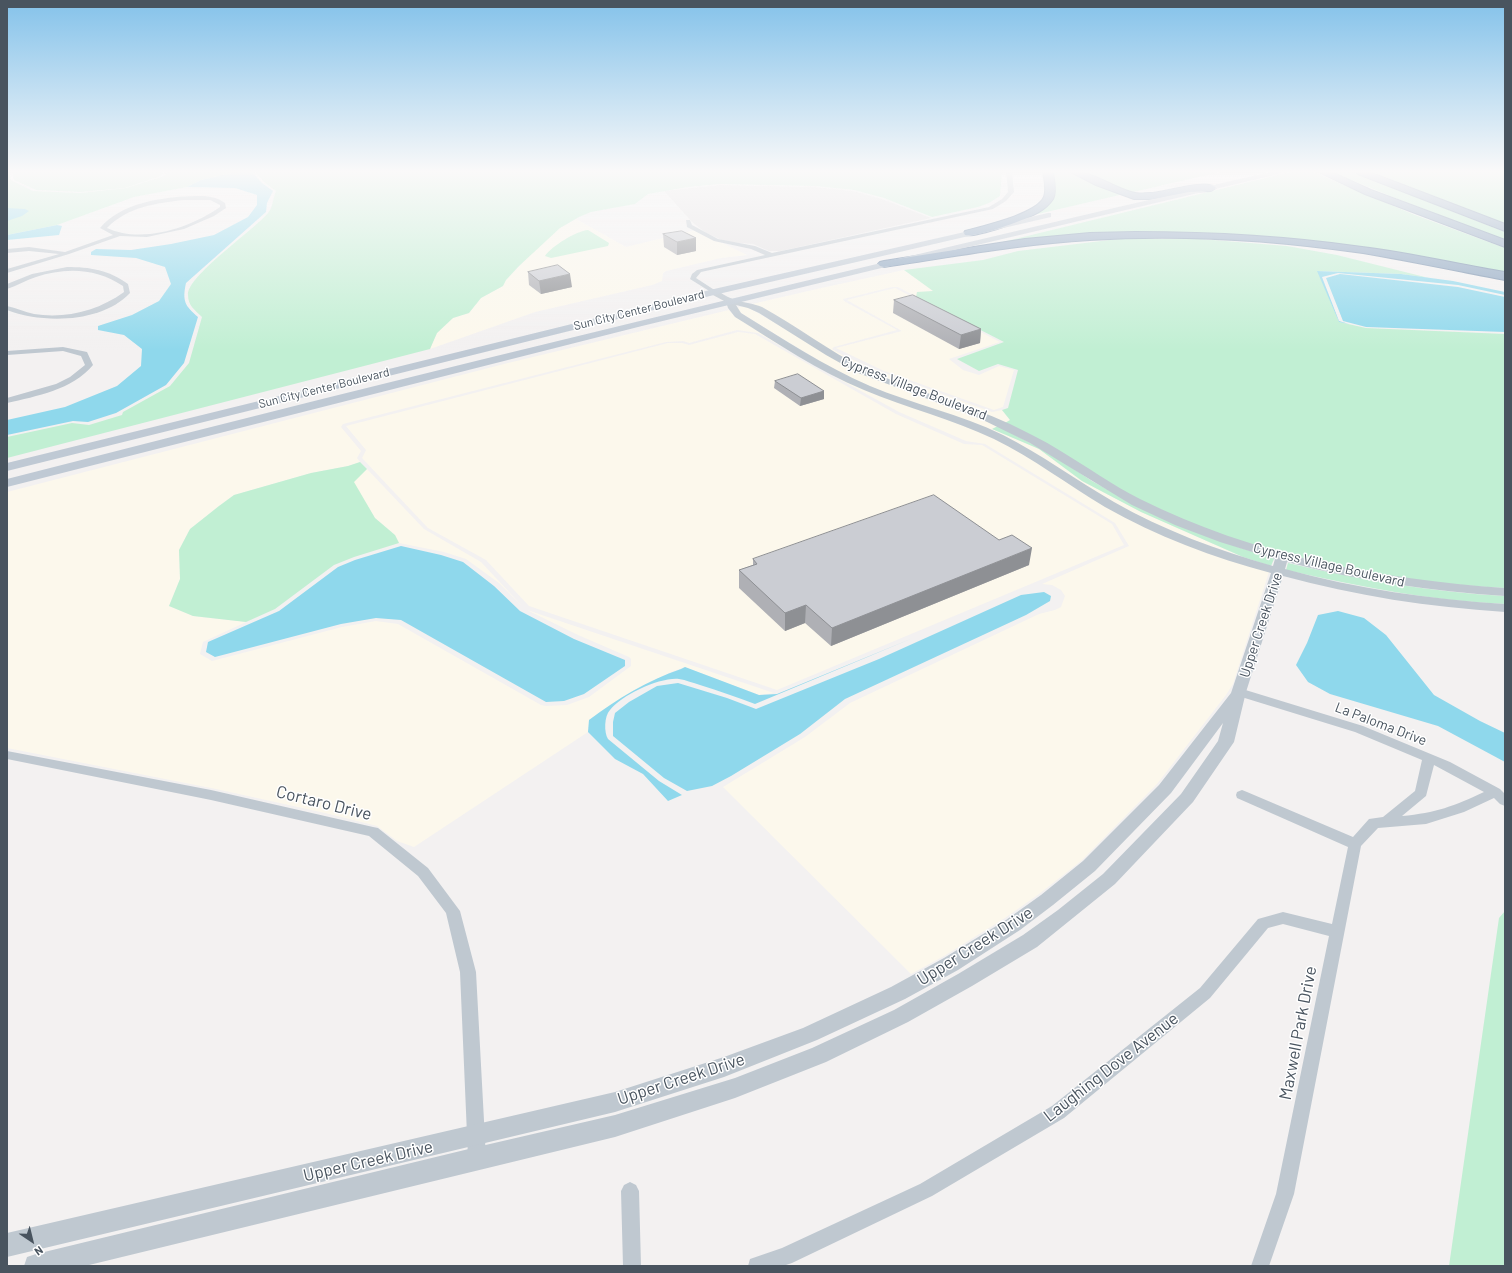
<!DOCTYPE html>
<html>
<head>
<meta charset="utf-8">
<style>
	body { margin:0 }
	#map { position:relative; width:1512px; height:1273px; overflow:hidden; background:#f3f1f1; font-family:Barlow,sans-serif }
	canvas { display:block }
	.frame { position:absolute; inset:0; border:8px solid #49545f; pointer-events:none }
	.north { position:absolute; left:12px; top:1221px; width:40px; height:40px; -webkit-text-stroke:3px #fff; paint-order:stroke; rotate:145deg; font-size:11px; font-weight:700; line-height:16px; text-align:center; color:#49545f }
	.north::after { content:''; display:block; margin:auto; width:14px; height:18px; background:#49545f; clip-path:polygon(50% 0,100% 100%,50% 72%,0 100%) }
</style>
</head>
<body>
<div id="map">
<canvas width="1512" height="1273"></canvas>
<div class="frame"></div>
<div class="north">N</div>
</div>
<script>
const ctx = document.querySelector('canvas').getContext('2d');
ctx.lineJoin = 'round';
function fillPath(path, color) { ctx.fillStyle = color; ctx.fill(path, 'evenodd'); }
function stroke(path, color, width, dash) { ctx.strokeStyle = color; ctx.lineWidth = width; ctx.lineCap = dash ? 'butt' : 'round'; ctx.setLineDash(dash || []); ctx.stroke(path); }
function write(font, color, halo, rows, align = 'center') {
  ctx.font = font + ' Barlow,sans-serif'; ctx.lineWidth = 3; ctx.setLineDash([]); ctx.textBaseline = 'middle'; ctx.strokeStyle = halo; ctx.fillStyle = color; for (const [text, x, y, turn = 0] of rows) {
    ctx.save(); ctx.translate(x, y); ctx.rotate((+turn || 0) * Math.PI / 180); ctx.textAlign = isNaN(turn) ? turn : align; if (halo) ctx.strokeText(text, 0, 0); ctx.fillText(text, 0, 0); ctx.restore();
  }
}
fillPath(new Path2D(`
	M576,219L626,247L696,230L747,255L721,258L666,271L663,273L662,281L652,285L535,312L430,349L437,333L453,318L469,313L481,298L503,286L506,280L545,240L560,228Z
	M904,270L934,291L917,293V297L898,287H892L843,299L844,301L897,330L834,347L832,349L844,356L882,372L992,412L1002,410L1010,420L1005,423L874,373L826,348L752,304L817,289Z
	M895,288L1000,342L949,359L963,370L979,375L999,366L1014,370L1003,407L994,410L884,371L836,348L902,331L847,300Z
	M744,306L749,308L867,376L998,426L992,429L1039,449L1082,481L1141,512L1243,557L1185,537L1149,521L1099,495L1048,461L853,379L828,366L742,314L737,308Z
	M729,310L734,316L808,361L758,333L737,330L689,343L683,341L666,342L343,424L341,427L361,451L357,458L360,462L348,466L311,473L234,495L219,506L190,529L179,550L180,579L169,606L193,616L246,622L203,642L200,654L212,661L342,627L376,621L398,624L541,705L546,706L567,705L589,697L631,666V659L629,657L578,635L527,610L774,693L759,695L685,667L671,672L640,687L606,708L589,720L588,732L414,847L397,841L377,826L325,813L216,789L7,748V492L508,363Z
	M738,332L755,334L896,414L964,444L982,445L1112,524L1124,545L777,690L529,606L486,560L428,528L362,458L366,450L346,426L668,343H682L689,345Z
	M832,375L992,437L1017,450L1091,498L1269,572L1233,684L1226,695L1157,784L1081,861L1039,894L1005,918L944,956L911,974L723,787L805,737L850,703L1039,614L1055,610L1061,607L1065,596L1061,590L1052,585L1042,584L1129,546L1115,523L985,444L966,441L899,412Z
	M367,469L424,529L481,562L523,607L499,583L466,559L444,552L399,543L395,535L375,518L353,482Z`), '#fcf8ec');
fillPath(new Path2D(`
	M720,185L815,187L853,191L882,199L931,218L781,251H769L753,244L726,242L706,233L692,222L664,191Z`), '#e4e2e3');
fillPath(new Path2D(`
	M7,172H9L11,180L33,191L80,193L126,188L164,176L167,172H236L201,180L187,187L134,197L57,225L7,235Z
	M12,172H164L161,176L125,188L81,192L36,190L14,180Z
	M255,172H1002L1000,196L989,203L978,207L932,217L884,198L854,190L815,186L719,184L688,187L648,194L635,204L591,212L579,217L560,228L519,266L506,280L503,286L481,298L469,313L453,318L437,333L430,349L7,458V437L72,423L89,425L122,415L123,412L170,386L189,363L202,317C195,310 188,306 188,295C186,277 255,229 268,213C273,207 273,197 276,191L265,183Z
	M1051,172H1072L1124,194L1038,214L1036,213L1047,207L1054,197Z
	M1078,172H1220L1129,193Z
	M1290,172H1313L1415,215L1505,248V275L1340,246L1155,234L982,247Z
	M1332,172H1352L1505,232V240L1395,198Z
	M1372,172H1503L1505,175V224Z
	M588,230L609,243L608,246L551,258L545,256C552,246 576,231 588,230Z
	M1118,239H1201L1287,246L1337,255L1429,278L1401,274L1318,271L1339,322L1366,328L1505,334V588C1392,582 1277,561 1172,515C1114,490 1060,454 1005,423L1010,420L1002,410L1008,408L1018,370L998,364L979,371L957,359L1004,342L916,297L917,292L933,291L904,270L983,260L1018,251Z
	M998,426L1051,454L1092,481L1130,502L1229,544L1274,559L1271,566L1243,557L1141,512L1082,481L1039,449L992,429Z
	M360,462L367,469L354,482L375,518L395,535L399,543L354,557L334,565L275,609L246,622L193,616L169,606L180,579L179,550L190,529L219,506L234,495L311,473L348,466Z
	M1288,563C1360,580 1432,592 1505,596V604C1431,601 1358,586 1286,570Z
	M1505,911V1266H1449L1499,918Z`), '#c1efd3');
fillPath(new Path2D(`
	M236,172H252L262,183L273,191L267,203L266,212L186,283C182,301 185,306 198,317L184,363L166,385L116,413L88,422L73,421L7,435V420L65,407L117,386L141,366L142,349L124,335L98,330V326L132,315L159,301L171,284L165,267L136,258L91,255V252L96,249L131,250L171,244L214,235L248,217L257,205V195L235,188L187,187L201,180Z
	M7,208L25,209L29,211L22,216L7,221Z
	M57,225L62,226L59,235L7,240V235Z
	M1317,271L1401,274L1453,281L1505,292V295L1458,285L1338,273L1322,277L1339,321L1349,324L1339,322Z
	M1340,274L1458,287L1505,297V332L1366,327L1343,321L1326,278Z
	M401,546L441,555L463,562L494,586L520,611L574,639L625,660V666L584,694L564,701L546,702L401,620L376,618L341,624L215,657L206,652L208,642L279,611L338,567L355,560Z
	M1044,592L1051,596L1050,601L1026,615L845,699L800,734L731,776L712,786L687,791L664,778L613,736V722L615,713L629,702L657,686L678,683L727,698L756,709L879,659L1021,595Z
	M1338,611L1364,618L1386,635L1434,695L1480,721L1505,733V762L1438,726L1330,694L1308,682L1296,665L1307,643L1318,615Z
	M913,638L755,704C737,697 719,691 700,685C693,683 686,680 679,679C660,677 622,695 610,710C604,716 604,733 608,739L659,781L682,795L668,801L643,774L615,759L588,732L589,720C617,699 648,680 681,669L685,667L759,695L777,694Z`), '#8fd8ec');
const motorway = new Path2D(`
	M1043,172H1053C1054,180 1057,192 1053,199C1049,205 1044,209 1039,212C1028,219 976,238 965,235L964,233L965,231C983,226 1037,214 1044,197C1047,189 1044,179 1043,172Z
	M1071,172C1094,171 1113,188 1135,193C1139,194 1145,193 1150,193C1163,193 1207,178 1216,188L1211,191L1189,192L1153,199H1134L1096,185Z
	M1319,172H1331L1371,190L1505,240V247L1365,194Z
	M1356,172H1369L1505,224V231L1358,174Z
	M1135,232C1211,232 1286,236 1362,247C1410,253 1457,264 1505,272V280C1458,271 1410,261 1363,253C1273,240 1181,234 1090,240C1020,244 952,257 884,267L880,266L878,264L880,262L884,261L1025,239L1090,233Z`);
stroke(motorway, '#758eab', 2);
fillPath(new Path2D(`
	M1006,172H1012L1014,192L1006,201L993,209L701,272L696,278L716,291V293L714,294L690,279L692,274L697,270L765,255L751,249L714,241L687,227L686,220H690L692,225L718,239L755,246L772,253L989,207L1002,199L1008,192Z
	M195,196C206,196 216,196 225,203L226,208L214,216L184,229L147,237L120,236L69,254L7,273V269L59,254L29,251L7,253V249L29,247L65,252L113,235L100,228C122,202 163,197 195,196ZM184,200H210L220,205V207C190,228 142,244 107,228C127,207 157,203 184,200Z
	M67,267C90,267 109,270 128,284L130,293C102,323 43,324 7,310V306C16,308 25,312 34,314C65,319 98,311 124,292L123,286C97,268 65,267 36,277C26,280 17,286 7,289V284L32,274Z
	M63,347L87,352L93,365C72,390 37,396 7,403V398L56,384L70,377L85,365L81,356L63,351L7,355V351Z
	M1239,688L1363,726L1450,762L1500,789L1505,794V806L1500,804L1494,798L1464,812L1426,824L1378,828L1361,846L1294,1194L1269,1266H1251L1276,1194L1329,936L1283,924L1268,928L1210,998L1064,1118L932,1196L792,1263L783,1266H748L750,1259L782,1248L920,1184L1052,1106L1200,988L1258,919L1283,912L1332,924L1348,847L1237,798L1236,795L1237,792L1242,790L1247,792L1353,837L1369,819L1383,817L1415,791L1422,760L1355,732L1235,695L1233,692L1235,689ZM1434,765L1484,792C1454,806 1436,813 1402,816L1426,796Z
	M7,751L211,790L373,827L378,828L428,868L460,911L476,972L486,1158L483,1164L477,1167L471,1164L468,1158L460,972L446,913L418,876L369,836L211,800L7,759Z
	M630,1182L636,1185L639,1191L641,1266H623L621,1191L624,1185Z`), '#bfc8d0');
fillPath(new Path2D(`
	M714,289C721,292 726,297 733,299C743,303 753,303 762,307C797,326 829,351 865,369C912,391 963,402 1010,424C1026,432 1043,440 1059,450C1086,466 1112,485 1140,499C1254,556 1379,579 1505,588V596C1431,591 1359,581 1287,562L1285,569C1357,589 1430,599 1505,604V612C1429,607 1356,596 1283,576L1246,692L1234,742L1193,802L1115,884L1037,947L972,986L908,1022L826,1062L735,1098L615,1137L85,1266H24L27,1257L36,1254L477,1147L615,1115L735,1078L812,1048L894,1010L958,974L1023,935L1058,910L1103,874L1181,794L1218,741L1223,723L1171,793L1095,871L1053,905L1020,930L958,970L905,999L817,1040L724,1077L615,1112L7,1257V1233L615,1092L724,1057L803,1028L891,987L944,958L1006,920L1041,895L1083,861L1159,785L1231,693L1271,573C1214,558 1156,536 1105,507C1068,485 1033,458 994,439C952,419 907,408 864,390C818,371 777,343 735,317L728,308L726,302L711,294L710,292L711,290ZM736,305L748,308L759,313L826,355L858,373L979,418L1030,443L1132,505L1175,525L1220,542L1275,559L1273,566C1219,551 1163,530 1114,502C1076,480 1041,454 1003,435C960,414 913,404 870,386C824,366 783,339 741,313Z`), '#bfc8d0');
fillPath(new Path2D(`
	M1270,172H1283L1279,174L960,249L642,326L7,487V479C427,371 848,269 1270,172Z
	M1048,213H1051V217L714,295L7,471V463L714,289Z`), '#bfc9d4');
fillPath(motorway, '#8aa3bf');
fillPath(new Path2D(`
	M663,234L696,251L677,255L664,247Z
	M528,272L572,287L541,294L529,285Z
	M894,300L981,329L980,343L959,349L893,313Z
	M775,381L824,391V399L800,406L774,388Z
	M753,559L1029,565L831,646L805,623L785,631L739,588V570L753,565Z`), '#afb0b5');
fillPath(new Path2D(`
	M696,238V251L677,255V242Z
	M570,274L572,287L541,294L539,281Z
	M981,329L980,343L959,349L961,335Z
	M824,391V399L800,406L801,398Z
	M1032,548L1029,565L831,646L832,628Z
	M806,605L805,623L785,631V613Z`), '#8e9094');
const building = new Path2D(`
	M682,231L696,238L677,242L663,234Z
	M558,265L570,274L539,281L528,272Z
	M913,295L981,329L961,335L894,300Z
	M798,374L824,391L801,398L775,381Z
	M934,495L999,540L1012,535L1032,548L832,628L806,605L785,613L739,570L757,564L753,559Z`);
fillPath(building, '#cbcdd3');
stroke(building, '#8e9094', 1);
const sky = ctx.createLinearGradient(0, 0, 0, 350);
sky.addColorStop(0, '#84c2ea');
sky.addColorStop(0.49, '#faf9f9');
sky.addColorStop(1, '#faf9f900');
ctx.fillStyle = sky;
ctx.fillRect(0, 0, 1512, 350);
write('12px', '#49545f', '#fff', [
	["Sun City Center Boulevard",639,310,-14],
	["Sun City Center Boulevard",324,388,-14]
]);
write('14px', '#49545f', '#fff', [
	["Cypress Village Boulevard",914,388,21],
	["Cypress Village Boulevard",1329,565,13],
	["Upper Creek Drive",1261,625,-72],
	["La Paloma Drive",1381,724,21]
]);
write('17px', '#49545f', '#fff', [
	["Cortaro Drive",324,803,14],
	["Upper Creek Drive",975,946,-32],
	["Maxwell Park Drive",1298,1033,-79],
	["Laughing Dove Avenue",1111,1067,-38],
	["Upper Creek Drive",681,1079,-18],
	["Upper Creek Drive",368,1161,-13]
]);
</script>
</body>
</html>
